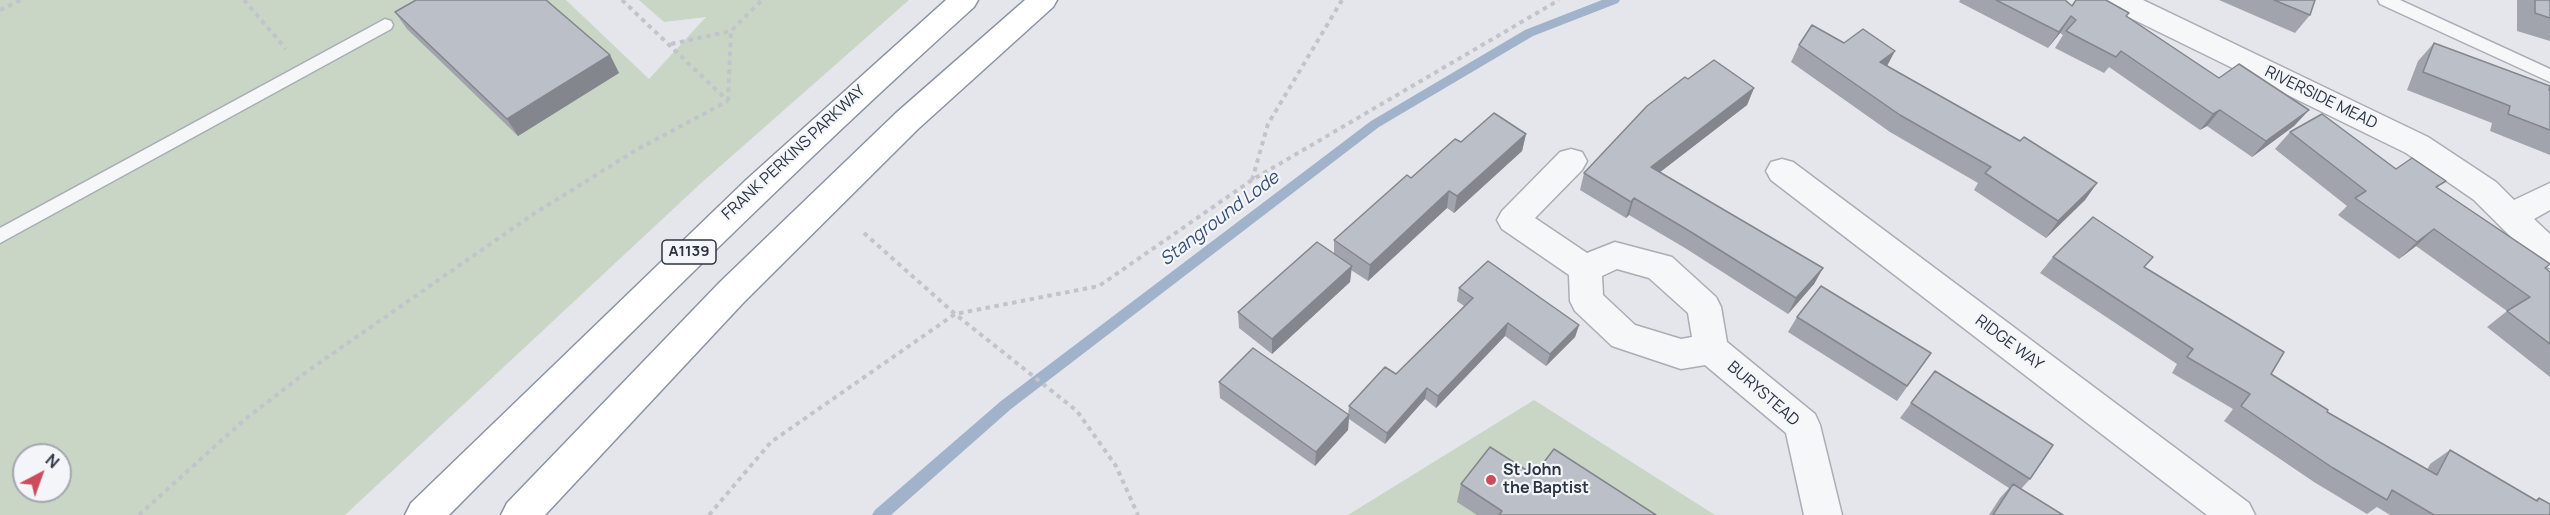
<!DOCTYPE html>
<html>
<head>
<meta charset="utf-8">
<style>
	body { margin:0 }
	#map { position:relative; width:2550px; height:515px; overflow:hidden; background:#e4e6eb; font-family:Manrope,sans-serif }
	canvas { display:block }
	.north { position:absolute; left:12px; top:443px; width:60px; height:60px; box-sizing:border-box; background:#f3f5f8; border:2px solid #a3a8b0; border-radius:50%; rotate:41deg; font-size:16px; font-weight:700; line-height:24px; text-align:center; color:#2b3443 }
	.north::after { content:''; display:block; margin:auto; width:21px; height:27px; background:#cc4c5d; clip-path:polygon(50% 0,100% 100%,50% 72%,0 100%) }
</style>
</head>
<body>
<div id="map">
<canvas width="2550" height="515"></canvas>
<div class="north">N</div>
</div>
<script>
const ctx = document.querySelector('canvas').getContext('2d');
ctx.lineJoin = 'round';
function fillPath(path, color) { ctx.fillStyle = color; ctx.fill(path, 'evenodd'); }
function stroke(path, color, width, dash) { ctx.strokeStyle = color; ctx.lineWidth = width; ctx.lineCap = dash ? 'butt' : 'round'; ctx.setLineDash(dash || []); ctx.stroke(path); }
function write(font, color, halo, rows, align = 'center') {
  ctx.font = font + ' Manrope,sans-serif'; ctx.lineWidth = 4.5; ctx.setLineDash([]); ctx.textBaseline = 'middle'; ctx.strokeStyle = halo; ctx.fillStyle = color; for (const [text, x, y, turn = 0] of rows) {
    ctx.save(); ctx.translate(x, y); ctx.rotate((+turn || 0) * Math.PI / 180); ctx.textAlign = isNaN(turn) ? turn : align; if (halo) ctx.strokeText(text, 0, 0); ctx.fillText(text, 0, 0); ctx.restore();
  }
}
fillPath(new Path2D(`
	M0,0H566L649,79L706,17L664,22L639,0H909L700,184L345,515H0ZM24,455H60V491H24Z
	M1534,400L1715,515H1348Z`), '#c9d5c5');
fillPath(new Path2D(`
	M1602,0H1620L1618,3L1533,36L1379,127L1011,409L891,515H872L875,510L1001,401L1371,121L1525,30Z`), '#a0b3ca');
const lane = new Path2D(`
	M2378,0H2400L2550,69V82L2380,4Z
	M385,19L391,21L393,25L391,29L0,243V228Z`);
const street = new Path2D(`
	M2104,0H2143L2428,137L2496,182L2514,200L2550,183V210L2534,219L2550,234V268L2538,264L2474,200L2406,153L2108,7Z
	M1571,149L1582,152L1587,161L1582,170L1535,218L1587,253L1615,242L1672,257L1716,297L1721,307L1727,342L1815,414L1820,425L1842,515H1804L1786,433L1705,365L1681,369L1612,346L1575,311L1570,301L1569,275L1502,229L1497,220L1502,211L1560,152ZM1617,269L1649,278L1688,313L1692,337L1681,339L1635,325L1603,295L1602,276Z
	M1782,159L1793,162L2249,503L2255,515H2207L1771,180L1766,171L1771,162Z`);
const highway = new Path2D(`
	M946,0H978L974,7C793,170 621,342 449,515H405L411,503L746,180Z
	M1025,0H1057L1053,7L918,129L744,302L545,515H501L507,503L720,282L896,113Z`);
stroke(lane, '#a9adb5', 3);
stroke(street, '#a9adb5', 3);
stroke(highway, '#8b93a2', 3);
stroke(new Path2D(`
	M244,0L286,49
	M622,0L728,101
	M0,10L21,0
	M671,44L731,31L762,0
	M728,101L731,31
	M1252,180L1268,124L1342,0
	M864,233L955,314L1077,411L1116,466L1138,515
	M139,515L243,421L309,370L532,215L636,150L728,101
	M709,515L771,442L955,314L1099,286L1252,180L1559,0`), '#c1c4ca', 4, [4.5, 4.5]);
fillPath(lane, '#f6f7f9');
fillPath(street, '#f6f7f9');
fillPath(highway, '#fff');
fillPath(new Path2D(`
	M1960,0H2065L2072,6L2127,16L2219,78L2309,110L2294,126L2252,157L2207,126L2200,130L2109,67L2104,73L2055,48L2063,35L2060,33L2048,48L1959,2Z
	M2219,0H2315L2310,15L2295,33Z
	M2517,0H2550V41L2517,31Z
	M395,12L610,55L619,73L518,136L407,29Z
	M2434,43L2550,91V155L2490,131L2492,123L2407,90L2418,61Z
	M1799,45L1887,66L2097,183L2085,200L2046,238L1974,190L1978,183L1890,132L1791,62Z
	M1754,88L1747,105L1660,172L1823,268L1814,284L1788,314L1685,248L1629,215L1626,218L1580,190L1584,173Z
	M2290,132L2396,169L2438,188L2550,272V377L2487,327L2507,311L2416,246L2399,259L2338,215L2347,206L2275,149Z
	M1526,134L1522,151L1454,213L1447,208L1368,281L1351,270L1350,282L1272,354L1239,328L1238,312L1334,253V240L1411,178L1461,142Z
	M2053,257H2153L2144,268L2271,374L2327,412L2427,470L2430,464L2450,450L2535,500L2539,498L2550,515H2390L2377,507L2367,514L2314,482L2224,421L2233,409L2172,373L2177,364L2040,273Z
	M1459,288L1579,325L1575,337L1546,366L1505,336L1436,408L1425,399L1385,444L1349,419L1348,430L1315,466L1220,398L1219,382L1348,415L1349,406L1396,374L1464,306L1457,301Z
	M1797,317L1931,353L1897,401L1788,332Z
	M1935,371L2030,479L2021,489L2063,515H1989L2000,498L2009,488L1900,418Z
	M1534,475L1656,515H1477L1457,502L1461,484Z`), '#a1a4ac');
fillPath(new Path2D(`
	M2071,16L2060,33L2048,48L2059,32Z
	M1895,51L1886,68L1880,62Z
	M610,55L619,73L518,136L507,119Z
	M1754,88L1747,105L1646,183L1651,167Z
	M2220,110L2207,126L2200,130L2213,114Z
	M2309,110L2294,126L2252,157L2266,141Z
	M1526,134L1522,151L1454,213L1457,196Z
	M2097,183L2085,200L2046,238L2058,221Z
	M1449,191L1447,208L1368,281L1370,265Z
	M1634,198L1629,215L1626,218L1631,202Z
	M2434,229L2416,246L2399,259L2417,242Z
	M1352,266L1350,282L1272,354V339Z
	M1823,268L1814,284L1788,314L1796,298Z
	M1508,323L1505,336L1436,408L1438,396Z
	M1579,325L1575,337L1546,366L1550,354Z
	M1427,388L1425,399L1385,444L1387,433Z
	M1349,415L1348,430L1315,466L1316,452Z`), '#83868c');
const building = new Path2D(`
	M416,0H546L610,55L507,119L395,12Z
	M1996,0H2065L2072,6L2076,0H2106L2129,13L2126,16L2219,78L2239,64L2309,110L2266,141L2220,110L2213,114L2121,51L2116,57L2066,31L2076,20L2071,16L2059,32Z
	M2274,0H2315L2310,15Z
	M2535,0H2550V18L2535,13Z
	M1812,25L1844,43L1863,29L1895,51L1880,62L2020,141L2024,137L2097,183L2058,221L1985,173L1991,167L1900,115L1799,45Z
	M2434,43L2550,86L2549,90L2550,91V130L2508,114L2510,106L2423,72Z
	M1714,60L1754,88L1651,167L1823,268L1796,298L1691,232L1634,198L1631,202L1584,173L1647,106L1685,77L1688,79Z
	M1494,113L1526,134L1457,196L1449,191L1370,265L1334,240L1407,175L1411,178L1455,139L1461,142Z
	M2322,114L2396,169L2412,158L2446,181L2436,187L2550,264L2545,268L2550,272V344L2507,311L2530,297L2434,229L2417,242L2355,198L2366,191L2290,132Z
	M2093,217L2153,257L2144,267L2284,352L2271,374L2328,410L2327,412L2437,475L2450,450L2537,501L2539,498L2550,504V515H2434L2392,490L2387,500L2333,468L2241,406L2250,394L2187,357L2193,349L2053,257Z
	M1317,242L1352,266L1272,339L1238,312Z
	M1488,261L1579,325L1550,354L1508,323L1438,396L1427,388L1387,433L1349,406L1385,367L1396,374L1473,298L1459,288Z
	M1821,286L1931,353L1907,386L1797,317Z
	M1253,348L1349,415L1316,452L1219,382Z
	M1935,371L2053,445L2030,479L1911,403Z
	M1490,447L1534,475L1554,449L1656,515H1499L1502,511L1461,484Z
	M2013,484L2063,515H1993Z`);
fillPath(building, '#bbbfc8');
stroke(building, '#83868c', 1.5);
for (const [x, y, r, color] of [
	[1491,480,6,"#cc4c5d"]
]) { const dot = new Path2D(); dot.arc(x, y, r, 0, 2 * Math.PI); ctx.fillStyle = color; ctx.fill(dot); stroke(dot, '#f3f5f8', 2); }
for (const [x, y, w] of [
	[689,252,54]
]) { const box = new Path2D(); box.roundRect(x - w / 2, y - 12, w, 24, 4.5); ctx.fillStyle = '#f3f5f8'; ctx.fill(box); stroke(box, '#2b3443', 1.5); }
write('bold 15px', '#2b3443', null, [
	["A1139",689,252]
]);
write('16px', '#2b3443', '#f3f5f8', [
	["RIVERSIDE MEAD",2321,98,26],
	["FRANK PERKINS PARKWAY",794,153,-43],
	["RIDGE WAY",2009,343,37],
	["BURYSTEAD",1763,394,41]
]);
write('bold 16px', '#2b3443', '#f3f5f8', [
	["St John",1503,471],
	["the Baptist",1503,489]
], 'left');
write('italic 18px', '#365177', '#f3f5f8', [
	["Stanground Lode",1220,219,-37]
]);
</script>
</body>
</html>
